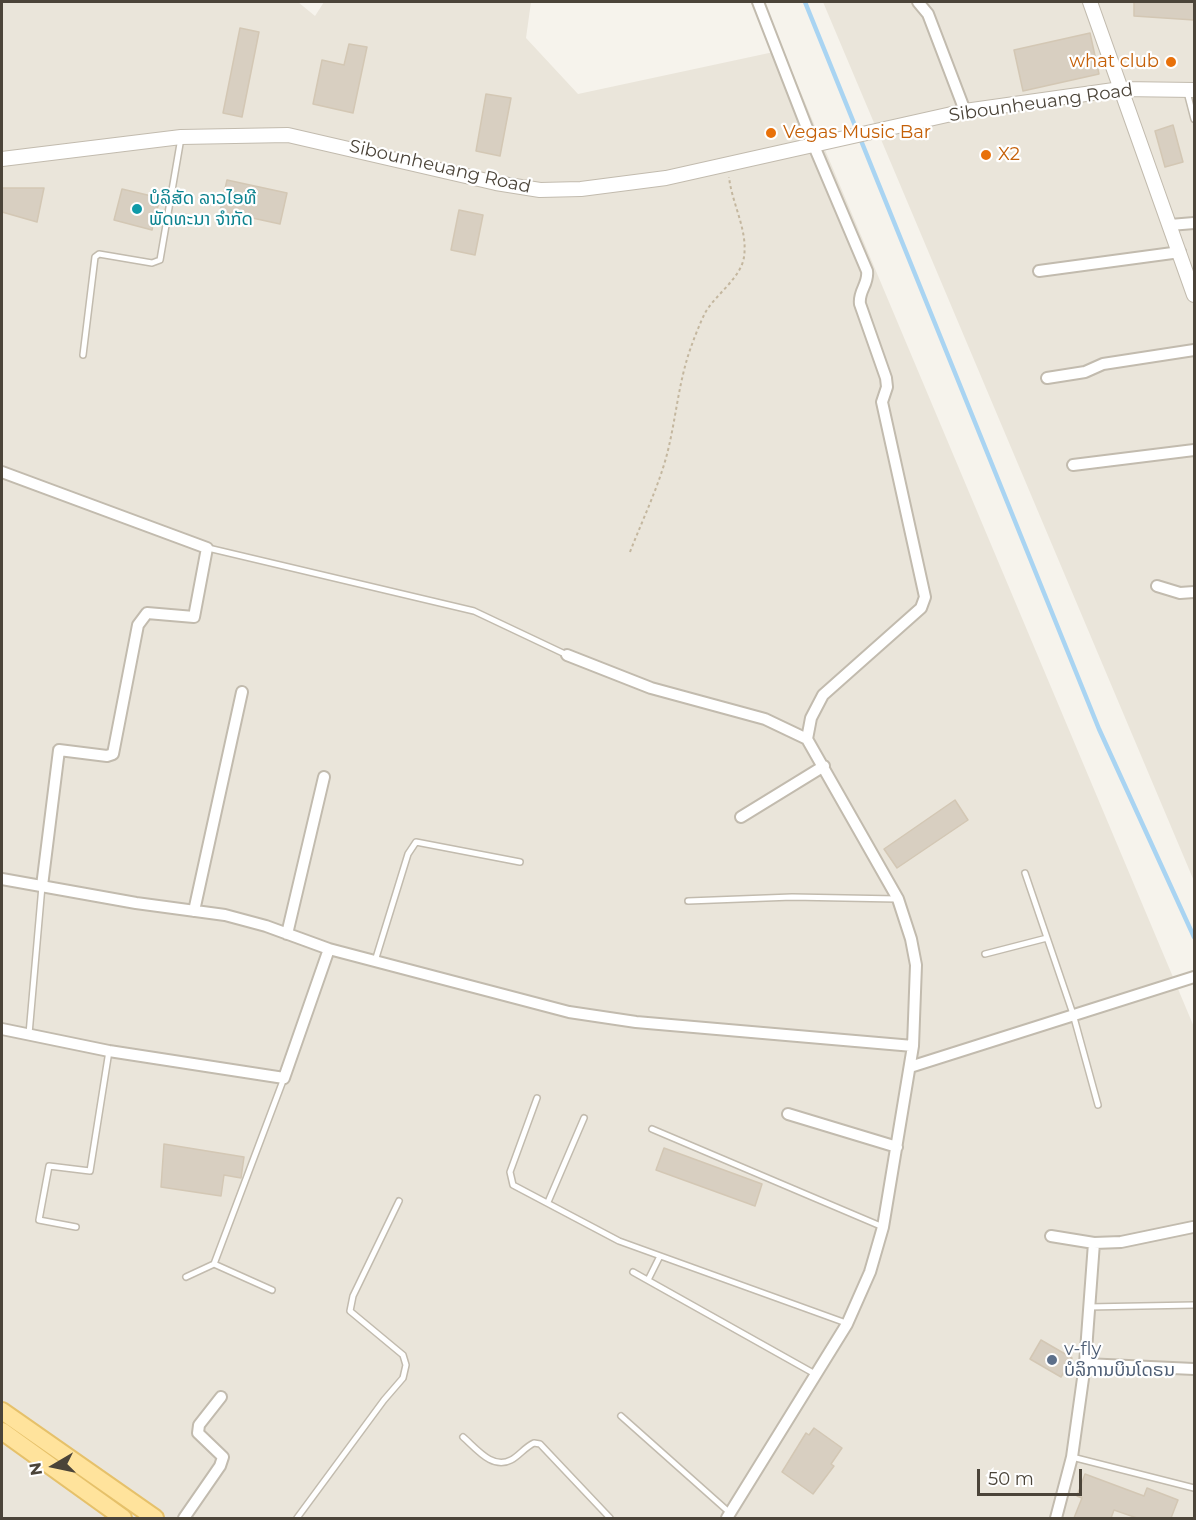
<!DOCTYPE html>
<html>
<head>
<meta charset="utf-8">
<style>
	body { margin:0 }
	#map { position:relative; width:1196px; height:1520px; overflow:hidden; background:#f6f3ec; font-family:Montserrat,sans-serif }
	canvas { display:block }
	.frame { position:absolute; inset:0; border:3px solid #4b4439; pointer-events:none }
	.north { position:absolute; left:24px; top:1436px; width:60px; height:60px; -webkit-text-stroke:4px #fff; paint-order:stroke; rotate:261deg; font-size:16px; font-weight:700; line-height:24px; text-align:center; color:#4b4439 }
	.north::after { content:''; display:block; margin:auto; width:21px; height:27px; background:#4b4439; clip-path:polygon(50% 0,100% 100%,50% 72%,0 100%) }
	.scale { position:absolute; left:977px; top:1469px; width:105px; height:27px; box-sizing:border-box; border:3px solid #4b4439; border-top:0; padding-left:8px; font-size:18px; line-height:21px; white-space:nowrap; color:#4b4439; -webkit-text-stroke:4px #fff; paint-order:stroke }
</style>
</head>
<body>
<div id="map">
<canvas width="1196" height="1520"></canvas>
<div class="frame"></div>
<div class="north">N</div>
<div class="scale">50 m</div>
</div>
<script>
const ctx = document.querySelector('canvas').getContext('2d');
ctx.lineJoin = 'round';
function fillPath(path, color) { ctx.fillStyle = color; ctx.fill(path, 'evenodd'); }
function stroke(path, color, width, dash) { ctx.strokeStyle = color; ctx.lineWidth = width; ctx.lineCap = dash ? 'butt' : 'round'; ctx.setLineDash(dash || []); ctx.stroke(path); }
function write(font, color, halo, rows, align = 'center') {
  ctx.font = font + ' Montserrat,"Noto Sans Lao",sans-serif'; ctx.lineWidth = 4.5; ctx.setLineDash([]); ctx.textBaseline = 'middle'; ctx.strokeStyle = halo; ctx.fillStyle = color; for (const [text, x, y, turn = 0] of rows) {
    ctx.save(); ctx.translate(x, y); ctx.rotate((+turn || 0) * Math.PI / 180); ctx.textAlign = isNaN(turn) ? turn : align; if (halo) ctx.strokeText(text, 0, 0); ctx.fillText(text, 0, 0); ctx.restore();
  }
}
fillPath(new Path2D(`
	M2,2H298L315,16L324,2H531L526,38L578,94L783,50L1194,1027V1518H2Z
	M823,2H1194V881Z`), '#eae5da');
stroke(new Path2D(`
	M805,2L1099,729L1194,937`), '#a9d4f2', 4.5);
const building = new Path2D(`
	M1134,2H1194V20L1134,16Z
	M240,28L259,32L242,117L223,113Z
	M1090,33L1099,74L1023,91L1014,50Z
	M349,44L367,47L353,113L313,104L322,60L344,65Z
	M486,94L511,98L500,156L476,151Z
	M1173,125L1183,162L1165,167L1155,131Z
	M227,180L287,193L280,224L220,211Z
	M2,188H44L37,222L2,212Z
	M122,189L160,198L152,230L114,220Z
	M459,210L483,215L475,255L451,250Z
	M955,800L968,820L897,868L884,849Z
	M164,1144L244,1157L241,1178L224,1175L221,1196L161,1187Z
	M664,1148L762,1184L755,1206L656,1170Z
	M1041,1340L1072,1358L1061,1377L1030,1359Z
	M814,1428L842,1448L831,1464L834,1466L813,1494L782,1472L806,1433L809,1435Z
	M1085,1474L1144,1496L1147,1488L1178,1500L1171,1518H1137L1114,1510L1111,1518H1074L1082,1498L1077,1496Z`);
fillPath(building, '#d8cfc1');
stroke(building, '#d3c7b4', 1.5);
const service = new Path2D(`
	M1187,92L1194,119
	M83,355L95,257L99,254L152,263L160,260L181,138
	M208,548L474,611L567,655
	M1025,873L1073,1014L1098,1105
	M688,901L792,897L897,899
	M985,954L1047,938
	M375,961L408,854L416,842L520,862
	M29,1034L42,886
	M537,1098L510,1172L513,1185L619,1241L846,1323
	M652,1129L883,1227
	M548,1202L584,1118
	M76,1227L39,1220L49,1166L90,1171L109,1051
	M214,1264L272,1290
	M633,1272L815,1374
	M186,1277L214,1264L284,1078
	M648,1280L660,1256
	M1088,1307L1194,1305
	M621,1416L730,1513
	M463,1437C476,1448 492,1470 511,1460C519,1456 525,1447 534,1443L540,1444L610,1518
	M1072,1457L1194,1488
	M297,1518L384,1400L403,1378L406,1365L403,1355L350,1311L353,1296L399,1201`);
const minor = new Path2D(`
	M918,2L928,14L965,111
	M1170,225L1194,223
	M1039,271L1180,252
	M1047,378L1085,372L1103,364L1194,350
	M1073,465L1194,450
	M2,472L207,548L194,617L147,613L138,625L113,754L107,756L59,750L42,886
	M1157,586L1180,593L1194,592
	M567,655L651,688L765,719L807,739
	M741,817L824,766
	M2,879L136,903L225,915L266,926L329,949L569,1012L636,1022L913,1046
	M194,911L242,692
	M287,934L324,777
	M2,1029L109,1051L284,1078L329,949
	M910,1067L1194,977
	M788,1114L897,1147
	M1051,1236L1094,1243L1121,1242L1193,1227
	M1085,1364L1194,1369
	M184,1518L220,1466L223,1457L198,1433L199,1425L221,1397
	M727,1518L847,1324L870,1272L883,1227L913,1046L916,965L911,939L898,899L807,739L811,718L823,695L921,608L925,597L882,402L887,387L886,378L860,304C858,291 869,284 867,271L814,146L758,2
	M1056,1518L1072,1457L1085,1364L1094,1243`);
const tertiary = new Path2D(`
	M1090,2L1194,295
	M2,159L181,137L288,135L496,183L540,190L581,189L666,178L965,111L1121,89L1194,90`);
const primary = new Path2D(`
	M2,1411L155,1518
	M2,1431L123,1518`);
stroke(service, '#c2bbae', 8);
stroke(minor, '#c2bbae', 14);
stroke(tertiary, '#c2bbae', 16);
stroke(primary, '#e6c16a', 20);
stroke(new Path2D(`
	M630,552C642,521 657,490 666,458C676,421 678,383 691,347C695,336 700,323 705,313C715,295 741,278 744,257C748,230 732,204 729,177`), '#c4b79f', 2, [3, 3]);
stroke(service, '#fff', 5);
stroke(minor, '#fff', 10);
stroke(tertiary, '#fff', 14);
stroke(primary, '#ffe39c', 16);
for (const [x, y, r, color] of [
	[1171,62,6,"#e8710a"],
	[771,133,6,"#e8710a"],
	[986,155,6,"#e8710a"],
	[137,209,6,"#0f9aa8"],
	[1052,1360,6,"#5c6f8a"]
]) { const dot = new Path2D(); dot.arc(x, y, r, 0, 2 * Math.PI); ctx.fillStyle = color; ctx.fill(dot); stroke(dot, '#fff', 2); }
write('18px', '#c56008', '#fff', [
	["what club",1159,62,"right"],
	["Vegas Music Bar",783,133],
	["X2",998,155]
], 'left');
write('18px', '#4b4439', '#fff', [
	["Sibounheuang Road",1041,103,-8],
	["Sibounheuang Road",440,167,13]
]);
write('18px', '#0d838f', '#fff', [
	["ບໍລິສັດ ລາວໄອທີ",149,199],
	["ພັດທະນາ ຈຳກັດ",149,220]
], 'left');
write('18px', '#4e5e75', '#fff', [
	["v-fly",1064,1350],
	["ບໍລິການບິນໂດຣນ",1064,1371]
], 'left');
</script>
</body>
</html>
